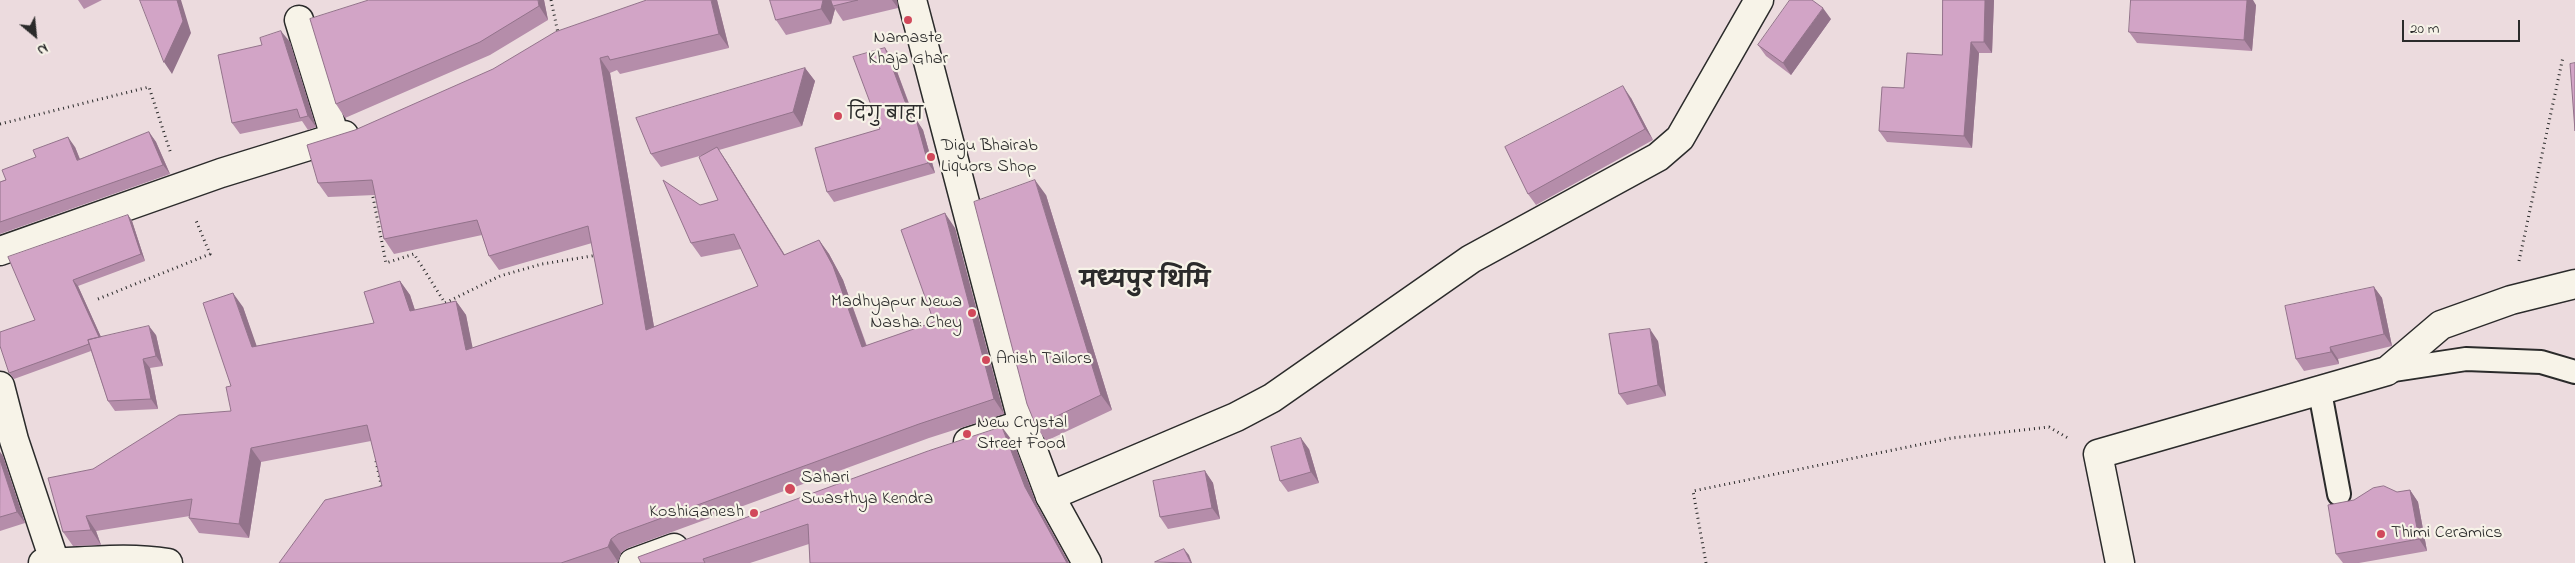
<!DOCTYPE html>
<html>
<head>
<meta charset="utf-8">
<style>
	body { margin:0 }
	#map { position:relative; width:2575px; height:563px; overflow:hidden; background:#ecdbde; font-family:"Indie Flower",sans-serif }
	canvas { display:block }
	.north { position:absolute; left:10px; top:10px; width:50px; height:50px; -webkit-text-stroke:4px #f7f3e8; paint-order:stroke; rotate:152deg; font-size:14px; font-weight:700; line-height:20px; text-align:center; color:#2b2b2b }
	.north::after { content:''; display:block; margin:auto; width:18px; height:22px; background:#2b2b2b; clip-path:polygon(50% 0,100% 100%,50% 72%,0 100%) }
	.scale { position:absolute; left:2402px; top:20px; width:118px; height:22px; box-sizing:border-box; border:2px solid #2b2b2b; border-top:0; padding-left:6px; font-size:15px; line-height:18px; white-space:nowrap; color:#2b2b2b; -webkit-text-stroke:4px #f7f3e8; paint-order:stroke }
</style>
</head>
<body>
<div id="map">
<canvas width="2575" height="563"></canvas>
<div class="north">N</div>
<div class="scale">20 m</div>
</div>
<script>
const ctx = document.querySelector('canvas').getContext('2d');
ctx.lineJoin = 'round';
function stroke(path, color, width, dash) { ctx.strokeStyle = color; ctx.lineWidth = width; ctx.lineCap = dash ? 'butt' : 'round'; ctx.setLineDash(dash || []); ctx.stroke(path); }
function fillPath(path, color) { ctx.fillStyle = color; ctx.fill(path, 'evenodd'); }
function write(font, color, halo, rows, align = 'center') {
  ctx.font = font + ' "Indie Flower","Playpen Sans Deva",sans-serif'; ctx.lineWidth = 4.5; ctx.setLineDash([]); ctx.textBaseline = 'middle'; ctx.strokeStyle = halo; ctx.fillStyle = color; for (const [text, x, y, turn = 0] of rows) {
    ctx.save(); ctx.translate(x, y); ctx.rotate((+turn || 0) * Math.PI / 180); ctx.textAlign = isNaN(turn) ? turn : align; if (halo) ctx.strokeText(text, 0, 0); ctx.fillText(text, 0, 0); ctx.restore();
  }
}
const service = new Path2D(`
	M2387,371L2466,359L2541,362L2575,372
	M2320,392L2339,494`);
const minor = new Path2D(`
	M299,20L335,137
	M0,251L221,173L344,135
	M0,386L14,440L55,563
	M968,442L1023,424
	M1050,496L1236,417L1272,398L1471,259L1658,157L1680,138L1759,0
	M43,563C85,562 127,556 168,563
	M633,563L674,548
	M2120,563L2098,454L2387,371L2441,325L2511,300L2575,284`);
const secondary = new Path2D(`
	M912,0L1023,424L1050,496L1087,563`);
stroke(service, '#2b2b2b', 26);
stroke(minor, '#2b2b2b', 31);
stroke(secondary, '#2b2b2b', 31);
stroke(new Path2D(`
	M551,0L558,33
	M0,124L149,87L171,154
	M372,192L386,263L414,254L445,303L500,276L542,264L598,255
	M2519,261L2563,57
	M98,299L210,254L195,218
	M376,461L382,489
	M1706,563L1693,491L1952,438L2049,427L2068,438`), '#2b2b2b', 3, [1, 4]);
stroke(service, '#f7f3e8', 22);
stroke(minor, '#f7f3e8', 28);
stroke(secondary, '#f7f3e8', 28);
fillPath(new Path2D(`
	M78,0H102L84,9Z
	M544,0L548,20L490,55L345,118L336,104Z
	M717,0L729,48L620,74L617,70L610,73L654,327L758,286L741,249L701,257L691,243L700,205L718,200L703,155L661,167L651,154L805,68L815,81L802,126L719,150L727,162L785,255L819,240L829,254L843,280L867,346L934,322L955,228L1004,414L929,438L628,548L621,553L618,562L614,563H279L382,486L371,441L261,462L249,538L199,533L189,518L190,516L96,531L101,545L73,546L63,532L93,469L231,411V386L243,307L256,346L374,323L400,281L410,295L415,310L456,301L466,315L472,348L603,304L592,243L499,270L489,256L482,235L394,254L384,239L375,195L328,197L318,183L355,130Z
	M770,0H897L898,8L843,21L835,9L831,24L786,35L776,20Z
	M1994,0L1992,53H1979L1972,148L1887,142L1879,131L1904,88L1942,55Z
	M2256,5L2252,51L2137,43L2129,32Z
	M1831,19L1791,75L1766,56L1758,45Z
	M290,42L316,127L308,130L302,121L240,134L232,123Z
	M892,58L915,119L923,130L935,173L834,202L827,192L880,129Z
	M1631,98L1653,140L1536,205L1528,194Z
	M149,132L156,142L170,174L0,234V182L75,147L80,159Z
	M1046,195L1112,410L1046,441L1036,426Z
	M128,215L132,221L145,261L78,286L101,337L156,335L163,366L150,368L158,409L115,411L108,401L91,351L14,379L9,373L35,320Z
	M2374,287L2382,298L2392,346L2338,359L2339,364L2304,371L2296,359Z
	M1658,341L1666,396L1627,405L1619,394Z
	M1014,443L1036,503L1069,563H810L809,544L750,563H641Z
	M1309,449L1319,483L1288,492L1280,481Z
	M0,452L3,456L25,523L0,531Z
	M1205,471L1213,483L1220,519L1168,529L1160,517Z
	M2410,490L2418,502L2427,551L2359,563H2343L2336,554L2397,492Z`), '#b58daa');
fillPath(new Path2D(`
	M177,0H181L191,33L172,74L164,62Z
	M538,0H544L548,20L539,6Z
	M711,0H717L729,48L719,34Z
	M823,0H834L833,6L835,9L831,24L821,9Z
	M892,0H897L898,8Z
	M1985,0H1994L1992,53L1984,42Z
	M2247,0H2253L2256,5L2252,51L2244,40Z
	M1823,8L1831,19L1791,75L1783,63Z
	M281,31L290,42L316,127L308,116Z
	M1971,42L1979,53L1972,148L1964,136Z
	M885,48L892,58L918,129L916,119L923,130L935,173L928,163Z
	M600,58L610,73L657,344L646,330Z
	M805,68L815,81L802,126L793,112Z
	M1623,86L1631,98L1653,140L1645,129Z
	M149,132L156,142L170,174L163,165Z
	M68,137L75,147L84,170L77,160Z
	M717,147L727,162L794,270L784,255Z
	M1035,180L1046,195L1112,410L1101,395Z
	M945,213L955,228L1004,414L994,399Z
	M128,215L132,221L145,261L141,254Z
	M819,240L829,254L843,280L872,362L862,347Z
	M73,280L78,286L105,346L100,340Z
	M400,281L410,295L420,326L410,311Z
	M2374,287L2382,298L2392,346L2384,334Z
	M233,293L243,307L262,361L252,347Z
	M456,301L466,315L476,364L466,350Z
	M149,326L156,335L163,366L156,356Z
	M1650,329L1658,341L1666,396L1658,385Z
	M2330,347L2338,359L2339,364L2331,352Z
	M143,359L150,368L158,409L151,399Z
	M1002,427L1014,443L1036,503L1069,563H1067L1025,487Z
	M1301,438L1309,449L1319,483L1311,472Z
	M251,448L261,462L249,538L239,524Z
	M0,452L3,456L25,523L17,512L0,460Z
	M1205,471L1213,483L1220,519L1212,508Z
	M2410,490L2418,502L2427,551L2419,539Z
	M86,516L96,531L101,545L91,530Z
	M611,539L621,553L618,562L608,547Z
	M1184,549L1189,555L1192,563H1191Z`), '#93738b');
const building = new Path2D(`
	M140,0H177L183,21L164,62Z
	M369,0H538L539,6L480,42L336,104L310,19Z
	M647,0H711L719,34L610,60L608,56L600,58L646,330L758,286L734,234L691,243L663,180L700,205L718,200L699,157L717,147L784,255L819,240L833,266L862,347L934,322L901,230L945,213L994,399L919,424L618,534L611,539L608,547L561,563H279L325,500L382,486L367,425L251,448L239,524L189,518L192,499L86,516L91,530L63,532L48,478L93,469L179,415L231,411L226,387L231,386L203,303L233,293L252,347L374,323L364,292L400,281L410,311L456,301L466,350L603,304L588,226L489,256L477,220L384,239L372,180L318,183L307,145L355,130L493,69L555,32Z
	M770,0H823L821,9L776,20Z
	M831,0H858L833,6Z
	M1790,0H1812L1823,8L1783,63L1758,45Z
	M1943,0H1985L1984,42H1971L1964,136L1879,131L1882,87L1904,88L1907,53L1942,55Z
	M2131,0H2247L2244,40L2129,32Z
	M281,31L308,116L300,118L297,109L232,123L218,55L262,45L260,38Z
	M885,48L912,120L916,119L928,163L827,192L815,148L880,129L853,57Z
	M2575,63V131L2570,64Z
	M805,68L793,112L651,154L636,118Z
	M1623,86L1645,129L1528,194L1505,147Z
	M149,132L163,165L0,222V182L6,180L2,170L36,157L33,150L68,137L77,160Z
	M1035,180L1101,395L1036,426L1027,404L974,202Z
	M128,215L141,254L73,280L99,337L88,340L89,344L9,373L0,346V332L35,320L8,257Z
	M2374,287L2384,334L2330,347L2331,352L2296,359L2285,306Z
	M149,326L156,356L143,359L151,399L108,401L88,340Z
	M1650,329L1658,385L1619,394L1609,334Z
	M1002,427L1025,487L1067,563H810L808,524L703,559L705,563H641L638,557L928,451Z
	M1301,438L1311,472L1280,481L1271,447Z
	M0,460L17,512L0,517Z
	M1205,471L1212,508L1160,517L1153,481Z
	M2384,486L2397,492L2410,490L2419,539L2336,554L2328,505L2354,500L2373,488Z
	M1184,549L1191,563L1155,562Z`);
fillPath(building, '#d2a4c6');
stroke(building, '#93738b', 1);
for (const [x, y, r, color] of [
	[908,20,5,"#d1495b"],
	[838,116,5,"#d1495b"],
	[931,157,5,"#d1495b"],
	[972,313,5,"#d1495b"],
	[986,360,5,"#d1495b"],
	[967,434,5,"#d1495b"],
	[790,489,6,"#d1495b"],
	[754,513,5,"#d1495b"],
	[2381,534,5,"#d1495b"]
]) { const dot = new Path2D(); dot.arc(x, y, r, 0, 2 * Math.PI); ctx.fillStyle = color; ctx.fill(dot); stroke(dot, '#f7f3e8', 2); }
write('18px', '#2b2b2b', '#f7f3e8', [
	["Namaste",908,39,"center"],
	["Khaja Ghar",908,60,"center"],
	["दिगु बाहा",848,116],
	["Digu Bhairab",941,147],
	["Liquors Shop",941,168],
	["Madhyapur Newa",962,303,"right"],
	["Nasha: Chey",962,324,"right"],
	["Anish Tailors",996,360],
	["New Crystal",977,424],
	["Street Food",977,445],
	["Sahari",801,479],
	["Swasthya Kendra",801,500],
	["KoshiGanesh",744,513,"right"],
	["Thimi Ceramics",2391,534]
], 'left');
write('bold 22px', '#2b2b2b', '#f7f3e8', [
	["मध्यपुर थिमि",1145,283]
]);
</script>
</body>
</html>
